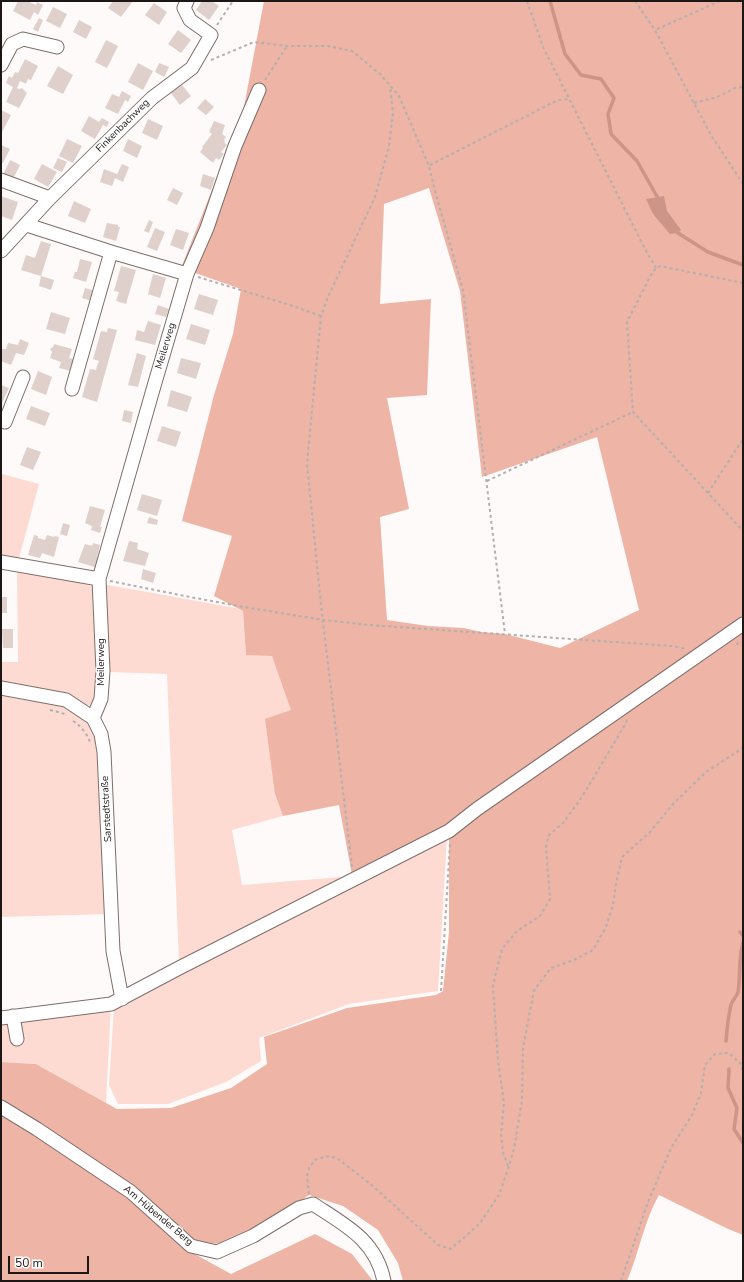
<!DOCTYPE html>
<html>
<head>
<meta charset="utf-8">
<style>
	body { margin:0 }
	#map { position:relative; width:744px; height:1282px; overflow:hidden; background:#fdfaf9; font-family:"Nunito Sans",sans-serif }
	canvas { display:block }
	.frame { position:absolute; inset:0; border:2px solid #1c1615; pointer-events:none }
	.scale { position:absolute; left:8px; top:1256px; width:81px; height:18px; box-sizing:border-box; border:2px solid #1c1615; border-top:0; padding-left:5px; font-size:12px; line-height:14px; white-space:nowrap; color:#1c1615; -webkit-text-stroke:3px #fff; paint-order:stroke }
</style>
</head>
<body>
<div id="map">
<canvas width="744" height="1282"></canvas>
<div class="frame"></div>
<div class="scale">50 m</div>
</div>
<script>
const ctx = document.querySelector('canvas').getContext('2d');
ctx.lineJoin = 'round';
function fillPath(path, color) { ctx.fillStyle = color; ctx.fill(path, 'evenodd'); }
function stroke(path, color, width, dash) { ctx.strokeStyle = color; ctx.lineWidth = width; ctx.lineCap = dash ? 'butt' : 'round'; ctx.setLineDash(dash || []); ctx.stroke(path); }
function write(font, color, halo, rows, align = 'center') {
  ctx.font = font + ' "Nunito Sans",sans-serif'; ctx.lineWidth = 3; ctx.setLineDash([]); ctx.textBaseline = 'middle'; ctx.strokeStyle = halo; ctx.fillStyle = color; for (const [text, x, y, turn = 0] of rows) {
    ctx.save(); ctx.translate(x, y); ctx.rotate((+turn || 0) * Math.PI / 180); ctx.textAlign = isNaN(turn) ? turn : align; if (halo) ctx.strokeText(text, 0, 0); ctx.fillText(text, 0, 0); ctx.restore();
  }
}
fillPath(new Path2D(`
	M2,474L39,484L18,562L1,559Z
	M17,567L95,587L99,695L94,704L86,706L1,682V662H18Z
	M108,585L236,608L243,611L246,655H272L292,710L275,794L283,816L232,830L242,885L341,877L338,884L179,963L167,674L108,672L102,588Z
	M1,688L66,700L101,734L112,914L1,917Z
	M447,836L438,991L349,1004L259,1038L261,1061L226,1082L168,1104H118L109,1085L114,1008Z
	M111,1004L106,1103L36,1064L1,1062V1018Z`), '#fedbd2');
fillPath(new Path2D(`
	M264,1H743V1235L726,1228L659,1195C644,1221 639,1253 627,1281H403L398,1263L378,1230L343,1206L309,1195L261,1229L228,1244L196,1243L141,1194L1,1100V1062L36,1064L117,1109L171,1108L231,1088L267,1064L264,1037L347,1008L436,995L443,991L449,932V831L353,880L339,805L283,816L275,794L265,719L291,710L272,656L246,655L243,611L214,596L232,536L182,521L214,395L233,334L241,289L181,268L243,112ZM429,188L460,291L482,477L597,437L639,610L560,648L505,634L481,632L464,628L428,626L387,620L380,517L409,509L387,398L427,395L431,299L380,304L384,204Z
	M1,1112L64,1152L147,1213L191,1252L231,1274L315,1234L352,1254L373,1281H1Z`), '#eeb4a6');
fillPath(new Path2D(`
	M664,196L667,211L681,230L678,233L670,234L653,214L646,199Z`), '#cd9587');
stroke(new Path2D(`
	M550,1L565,54L581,75L601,79L614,98L608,114L611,134L637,161L659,200
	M676,230L678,233L708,252L743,265
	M740,932L743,936
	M726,1041C727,1029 728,1017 731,1005C732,1000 737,997 738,992C741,975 738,959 743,943
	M729,1069L728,1088L737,1108L734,1129L743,1143`), '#cd9587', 3.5);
fillPath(new Path2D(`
	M18,1H27L36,5L37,2L43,5L38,15L34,12L30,20L13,11Z
	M113,1H133L121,17L108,8Z
	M202,1H212L219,6L209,20L196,10Z
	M154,3L167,12L159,25L145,15Z
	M53,7L67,14L60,28L46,21Z
	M39,18L43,20L38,32L33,29Z
	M79,20L92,27L86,39L73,32Z
	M178,30L191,40L181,53L168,44Z
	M106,40L118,46L107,68L95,62Z
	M25,59L38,66L31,80L28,79L26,84L20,81L17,88L19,89L22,88L27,93L19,108L6,102L13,87L6,83L9,76L12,78L15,72L18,73Z
	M138,63L153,71L143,90L128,82Z
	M159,63L169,67L164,77L155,72Z
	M58,66L73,75L63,94L47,86Z
	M182,85L191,96L180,105L171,93Z
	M122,91L131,96L128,102L125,100L118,114L105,108L112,94L119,97Z
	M205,99L214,107L206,115L197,108Z
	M1,110L11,115L2,132H1Z
	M89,116L99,122L102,118L109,122L107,127L103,125L95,139L81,131Z
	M148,119L163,126L157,140L142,133Z
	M214,121L225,125L222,134L226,137L224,140L225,141L224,142L227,145L221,152L224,154L219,160L216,158L213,163L200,152L203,148L202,147L212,134L209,132Z
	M67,139L82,146L73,163L59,156Z
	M128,139L142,146L137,158L123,151Z
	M1,145L10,149L3,163L1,162Z
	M58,158L67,162L62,172L53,168Z
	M10,160L20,165L13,179L3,175Z
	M42,164L57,172L48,187L34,179Z
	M122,164L129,167L123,182L115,178L112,186L100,182L104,169L117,174Z
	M203,174L215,178L211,190L200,186Z
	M173,188L183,193L177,205L167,200Z
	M1,196L18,202L12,220L1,216Z
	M74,201L91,209L85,223L68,216Z
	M149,220L153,222L149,233L144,231Z
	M107,223L118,225V227H120L116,241L103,237Z
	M155,228L165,232L157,251L147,247Z
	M176,229L189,233L183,250L170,245Z
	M41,241L51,244L41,276L21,270L26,255L35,258Z
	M80,259L92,262L86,282L73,278L75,272H77Z
	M121,266L136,270L126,304L116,301L119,292L114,291Z
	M153,274L166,278L160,298L148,294Z
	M41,276L54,280L51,290L39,286Z
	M85,288L95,291L92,301L82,298Z
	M199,294L218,300L213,315L194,309Z
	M158,305L169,309L166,317L155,314Z
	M51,312L70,318L65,334L46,329Z
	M148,321L161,325L155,345L135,340L137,330L144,332Z
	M191,324L210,330L205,345L186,339Z
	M108,328L117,330L97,402L82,397L90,369L96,370L97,366L99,361L93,359L101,331L107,332Z
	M20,339L29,343L24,355L16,353L11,365L1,361V349H6L8,343L18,345Z
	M54,344L72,349L69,358L74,359L71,371L59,368L61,362L50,358L52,352L50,349L53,347Z
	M137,353L146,356L138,387L128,385Z
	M181,358L201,363L196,379L177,373Z
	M38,371L52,377L46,395L31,389Z
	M1,385L9,388L2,403L1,402Z
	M171,390L192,397L187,412L167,406Z
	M31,406L50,413L45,426L26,419Z
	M124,410L133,412L131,423L122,421Z
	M162,426L181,432L176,447L157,441Z
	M27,447L41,452L33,470L20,465Z
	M142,494L162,500L157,516L137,510Z
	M90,506L105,510L100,527H102L100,533L91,530L92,526L85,523Z
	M149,517L158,520L157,525L147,523Z
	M63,523L70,525L67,536L60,534Z
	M34,535L38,536V538L45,540L47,535L54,537L55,536L59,537L54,557L42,553L40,558L28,555Z
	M129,541L138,543L137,549L149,553L145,566L123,561Z
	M93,543L100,545L97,557L100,558L98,568L78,562L85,544L92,546Z
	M143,569L156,573L153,583L141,579Z
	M1,597H7V613H1Z
	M2,629H13V648H3Z`), '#e0d0cb');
const minor = new Path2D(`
	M1,65L12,44L23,39L57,47
	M1,180L50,198
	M27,225L111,252L187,274L154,386L99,579L103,671L101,699L93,718
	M1,251L50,198L152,98L192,68L211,35L190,20L184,8L187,1
	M187,274L207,228L235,146L259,90
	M72,389L111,252
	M1,421L5,422L23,377
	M1,562L99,579
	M1,688L66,700L93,718L101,734L104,752L113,951L122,999
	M13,1016L17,1039
	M1,1018L111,1004L179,968L449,831L477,809L743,624
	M1,1107L37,1129L131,1192L191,1246L217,1252L253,1236L299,1208L313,1204C345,1225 376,1240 384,1281`);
stroke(minor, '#7d6e6a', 15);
stroke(new Path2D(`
	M527,1L543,47L645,249L656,268
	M635,1L655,30
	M720,1L655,30L711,135L743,184
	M217,25L233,1
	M211,60L254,42L287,46H328L352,51L381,75L399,96L429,166L434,187L463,290L505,634
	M265,80L287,46
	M694,103L717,97L735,88L743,87
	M430,165L558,100L569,99
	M198,277L290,305L321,316
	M743,283L660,266L653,271L627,322L633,412L743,531
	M487,481L633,412
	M708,493L743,439
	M110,581L190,597L244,607L324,620L369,625L672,646L686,649
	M736,644L743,643
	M50,710L65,714
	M73,721C81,726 87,734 90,742
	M352,867L321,605L307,463L321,316L328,297L375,197L389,146L393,113L390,86
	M441,991L450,843
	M508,1166L503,1152L501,1134L504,1103L498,1061L493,985L502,949L517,931L540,916L550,899L546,846L549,835L563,823L582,797L626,723L627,719
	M309,1194L307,1177L309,1168L315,1160L327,1156L337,1158L373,1186L438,1245L450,1249L465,1237L480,1223L499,1195L509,1166L514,1149L522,1100L523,1048L534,990L551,968L574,960L593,950L606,927L613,905L616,884L622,857L651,831L673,804L706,772L743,748
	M621,1281L648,1202L671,1148L692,1115L701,1093L705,1065L715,1054L729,1053L741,1064L743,1072`), '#b3afae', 2, [3, 3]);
stroke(minor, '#fff', 13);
write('10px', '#1c1615', '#fff', [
	["Finkenbachweg",123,126,-45],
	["Meilerweg",166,346,-73],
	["Meilerweg",102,662,-90],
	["Sarstedtstraße",107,809,-93],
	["Am Hübender Berg",158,1216,40]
]);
</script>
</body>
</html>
